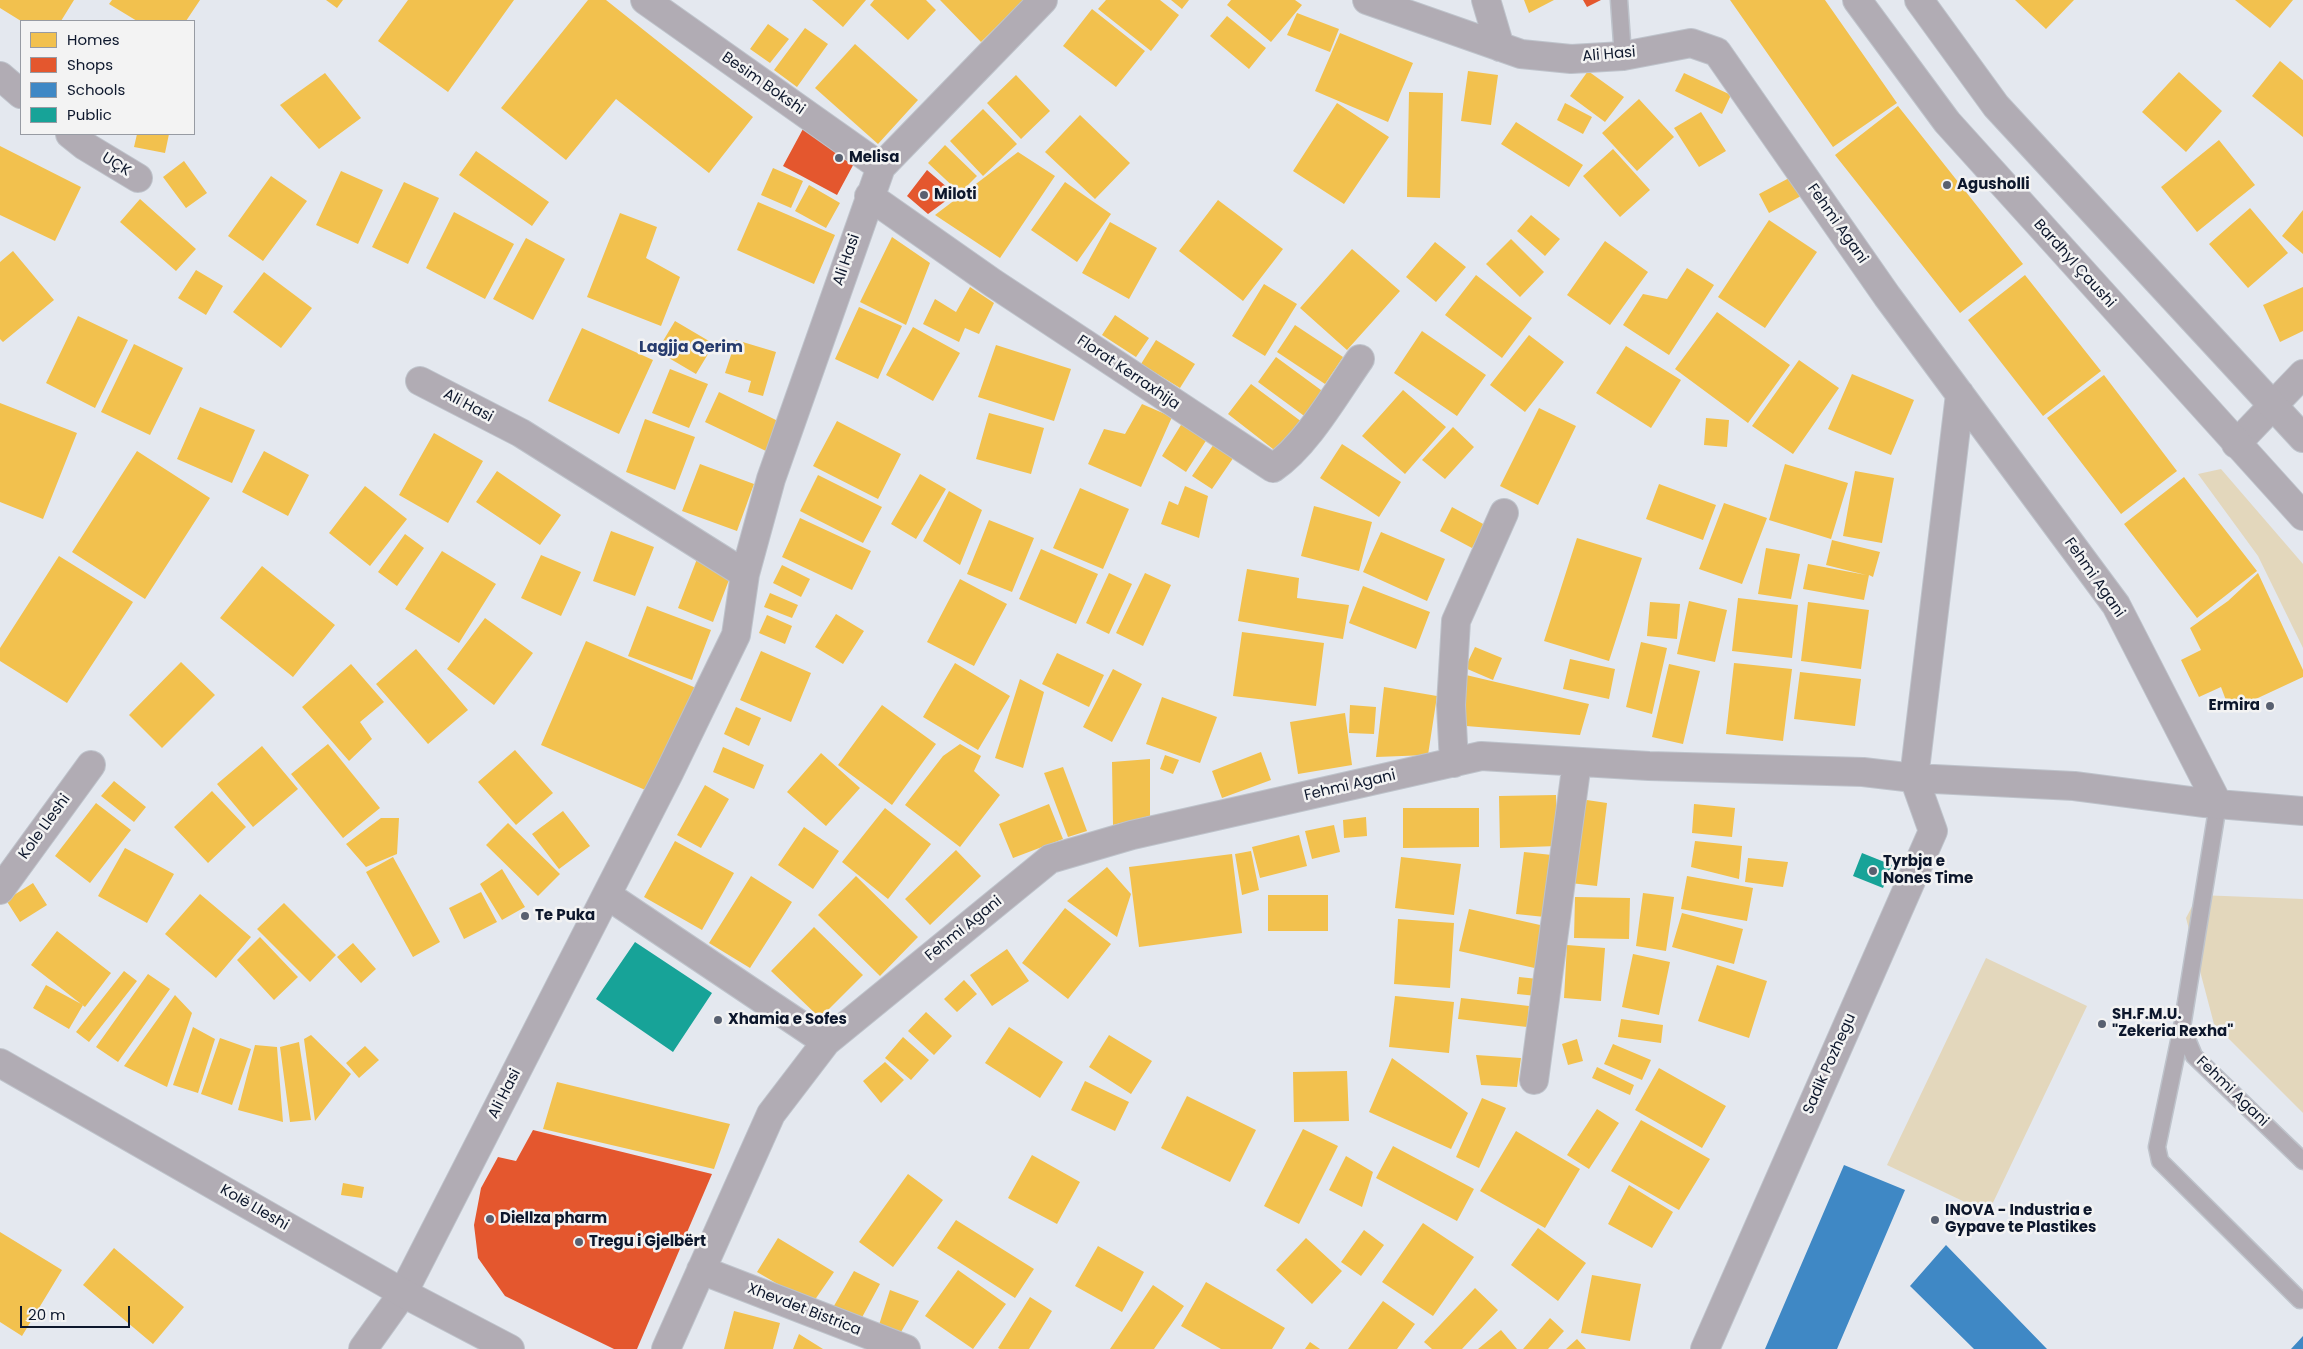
<!DOCTYPE html>
<html>
<head>
<meta charset="utf-8">
<style>
	body { margin:0 }
	#map { position:relative; width:2303px; height:1349px; overflow:hidden; background:#e4e8ef; font-family:Poppins,sans-serif }
	canvas { display:block }
	.legend { position:absolute; left:20px; top:20px; width:175px; height:115px; box-sizing:border-box; background:#f3f3f3; border:1px solid #979ba3; margin:0; padding:6px 9px; list-style:none; font-size:15px; color:#0d172c }
	.legend li { display:flex; align-items:center; gap:10px; height:25px }
	.legend b { width:25px; border:1px solid #979ba3 }
	.scale { position:absolute; left:20px; top:1306px; width:110px; height:22px; box-sizing:border-box; border:2px solid #0d172c; border-top:0; padding-left:6px; font-size:15px; line-height:18px; white-space:nowrap; color:#0d172c; -webkit-text-stroke:4px #f3f3f3; paint-order:stroke }
</style>
</head>
<body>
<div id="map">
<canvas width="2303" height="1349"></canvas>
<ul class="legend">
<li><b style="height:14px;background:#f2c14e"></b>Homes</li>
<li><b style="height:14px;background:#e4572e"></b>Shops</li>
<li><b style="height:14px;background:#3f88c5"></b>Schools</li>
<li><b style="height:14px;background:#17a398"></b>Public</li>
</ul>
<div class="scale">20 m</div>
</div>
<script>
const ctx = document.querySelector('canvas').getContext('2d');
ctx.lineJoin = 'round';
function fillPath(path, color) { ctx.fillStyle = color; ctx.fill(path, 'evenodd'); }
function stroke(path, color, width, dash) { ctx.strokeStyle = color; ctx.lineWidth = width; ctx.lineCap = dash ? 'butt' : 'round'; ctx.setLineDash(dash || []); ctx.stroke(path); }
function write(font, color, halo, rows, align = 'center') {
  ctx.font = font + ' Poppins,sans-serif'; ctx.lineWidth = 5; ctx.setLineDash([]); ctx.textBaseline = 'middle'; ctx.strokeStyle = halo; ctx.fillStyle = color; for (const [text, x, y, turn = 0] of rows) {
    ctx.save(); ctx.translate(x, y); ctx.rotate((+turn || 0) * Math.PI / 180); ctx.textAlign = isNaN(turn) ? turn : align; if (halo) ctx.strokeText(text, 0, 0); ctx.fillText(text, 0, 0); ctx.restore();
  }
}
fillPath(new Path2D(`
	M2221,469L2303,564V648L2258,556L2198,474Z
	M2198,895L2303,899V1113L2214,1024L2186,918Z
	M1986,958L2087,1006L1988,1213L1887,1165Z`), '#e3d7bc');
fillPath(new Path2D(`
	M0,0H74L61,21H21L0,8Z
	M112,0H200L186,21H137L109,4Z
	M326,0H343L337,8Z
	M408,0H514L448,92L378,41Z
	M588,0H606L753,117L709,173L616,99L566,160L501,108Z
	M812,0H866L843,27Z
	M874,0H926L936,10L908,40L870,5Z
	M940,0H1022L1023,1L981,42Z
	M1106,0H1160L1179,15L1151,51L1098,9Z
	M1171,0H1189L1182,9Z
	M1231,0H1295L1302,5L1271,42L1227,5Z
	M1524,0H1554L1529,13Z
	M1730,0H1825L1897,103L1833,147Z
	M2015,0H2074L2046,29Z
	M2235,0H2293L2270,28Z
	M1092,9L1145,51L1116,87L1063,46Z
	M1297,13L1339,29L1330,52L1287,35Z
	M1227,16L1266,48L1249,69L1210,36Z
	M768,24L789,39L770,63L750,49Z
	M805,28L828,44L797,87L774,70Z
	M1340,33L1413,63L1388,122L1315,91Z
	M855,44L918,100L878,144L815,88Z
	M2280,61L2303,80V137L2252,96Z
	M1468,71L1498,75L1491,125L1461,121Z
	M1588,71L1624,97L1605,122L1570,96Z
	M2179,72L2222,111L2186,152L2142,112Z
	M325,73L361,118L319,149L280,105Z
	M1684,73L1731,95L1722,114L1675,91Z
	M1016,75L1050,111L1021,139L987,103Z
	M1409,92L1443,93L1440,198L1407,197Z
	M1639,99L1674,137L1637,171L1602,133Z
	M1337,103L1389,137L1344,204L1293,171Z
	M1565,103L1592,117L1583,134L1557,120Z
	M1898,106L2023,264L1960,313L1835,155Z
	M983,109L1017,144L983,176L950,141Z
	M1701,112L1726,151L1699,167L1674,128Z
	M1080,115L1130,163L1095,199L1045,152Z
	M1516,122L1583,165L1569,187L1501,144Z
	M137,134H169L165,153L134,147Z
	M2219,140L2255,185L2197,232L2161,187Z
	M945,145L977,176L960,193L928,163Z
	M0,146L81,187L55,241L0,215Z
	M1613,149L1650,190L1620,217L1583,176Z
	M476,151L549,202L532,226L459,175Z
	M1018,152L1055,176L1000,258L935,215Z
	M184,161L207,193L186,208L163,177Z
	M773,168L803,181L791,208L761,195Z
	M341,171L383,190L358,244L316,225Z
	M271,176L307,201L263,261L228,236Z
	M1791,177L1801,196L1769,213L1759,194Z
	M404,182L439,198L408,264L372,247Z
	M1065,182L1111,214L1077,262L1031,230Z
	M809,185L840,203L826,228L795,211Z
	M140,199L196,249L176,271L120,222Z
	M1218,200L1283,249L1243,301L1179,251Z
	M758,202L835,235L814,284L737,250Z
	M2250,208L2288,253L2248,288L2209,244Z
	M2303,210V254L2282,236Z
	M454,212L514,244L485,299L426,268Z
	M620,213L657,227L646,258L680,277L661,326L587,297Z
	M1531,215L1560,239L1545,256L1517,231Z
	M1769,220L1817,252L1765,328L1718,297Z
	M1110,222L1157,248L1129,299L1082,273Z
	M892,237L930,263L906,325L860,302Z
	M526,238L565,259L533,320L493,299Z
	M1511,239L1544,272L1520,297L1486,264Z
	M1605,241L1648,272L1610,325L1567,295Z
	M1435,242L1466,267L1436,302L1406,277Z
	M1352,249L1400,291L1347,350L1300,308Z
	M13,251L54,300L3,342L0,339V262Z
	M1687,268L1714,285L1669,355L1623,325L1643,294L1667,299Z
	M196,270L223,286L206,315L178,298Z
	M264,272L312,308L281,348L233,312Z
	M1476,275L1532,318L1502,358L1445,315Z
	M2025,275L2101,371L2043,416L1968,320Z
	M1264,284L1297,304L1265,356L1232,336Z
	M970,287L994,303L979,334L965,328L959,342L923,324L935,299L956,312Z
	M2303,287V331L2280,342L2263,305Z
	M859,307L902,326L878,379L835,359Z
	M1717,312L1790,365L1748,423L1675,369Z
	M1115,315L1149,338L1136,357L1102,335Z
	M78,316L128,340L95,408L46,383Z
	M675,321L714,344L696,374L657,351Z
	M1295,325L1343,357L1325,384L1277,352Z
	M913,327L960,353L933,401L886,375Z
	M582,328L653,360L619,434L548,401Z
	M1422,331L1486,375L1457,416L1394,373Z
	M1529,335L1564,362L1525,412L1490,385Z
	M736,340L776,352L763,396L748,392L751,381L725,373Z
	M1156,340L1195,364L1180,388L1141,364Z
	M134,344L183,368L150,435L101,412Z
	M996,345L1071,369L1054,421L978,397Z
	M1626,346L1681,380L1651,428L1596,393Z
	M1276,357L1325,393L1307,418L1258,382Z
	M1799,360L1839,388L1793,454L1752,426Z
	M670,369L708,384L689,428L652,413Z
	M1852,374L1914,400L1891,455L1828,429Z
	M2104,375L2177,471L2121,514L2047,418Z
	M1251,384L1306,425L1282,456L1228,414Z
	M1403,390L1446,427L1405,474L1362,436Z
	M719,392L780,422L766,451L705,422Z
	M0,403L77,433L43,519L0,502Z
	M1142,404L1172,417L1141,487L1088,464L1104,429L1125,434Z
	M200,407L255,430L232,483L177,459Z
	M1539,408L1576,426L1538,505L1500,486Z
	M989,413L1044,428L1031,474L976,459Z
	M1706,418L1729,420L1727,447L1704,445Z
	M645,419L695,437L675,490L626,472Z
	M1184,420L1209,436L1186,472L1162,456Z
	M837,421L901,454L878,499L813,466Z
	M1453,427L1474,447L1445,479L1422,460Z
	M434,433L483,461L448,523L399,495Z
	M1216,441L1236,454L1212,489L1192,476Z
	M1342,444L1401,482L1379,517L1320,478Z
	M137,451L210,498L145,599L72,552Z
	M264,451L309,475L288,516L242,492Z
	M700,464L754,484L737,531L682,511Z
	M1785,464L1848,483L1831,539L1769,520Z
	M497,471L561,515L540,545L476,502Z
	M1855,471L1894,478L1882,543L1843,536Z
	M920,474L946,489L916,539L891,524Z
	M818,475L882,507L863,543L800,511Z
	M2184,477L2257,571L2197,618L2124,524Z
	M1659,484L1716,505L1703,540L1646,519Z
	M365,486L407,519L370,566L329,533Z
	M1185,486L1208,496L1199,538L1161,524L1169,501L1178,505Z
	M1080,488L1129,509L1103,569L1053,548Z
	M949,491L982,510L960,565L923,541Z
	M1724,503L1767,518L1742,584L1699,569Z
	M1314,506L1372,522L1359,571L1301,556Z
	M1452,507L1485,525L1472,548L1440,531Z
	M800,518L871,551L852,590L782,557Z
	M989,520L1034,538L1012,592L967,574Z
	M611,531L654,547L635,596L593,581Z
	M1381,532L1445,559L1427,601L1363,572Z
	M405,534L424,548L397,586L378,572Z
	M1577,538L1642,558L1609,661L1544,641Z
	M1832,540L1880,552L1873,577L1869,575L1864,600L1803,589L1808,564L1866,575L1826,565Z
	M1766,548L1800,554L1791,599L1758,594Z
	M1041,549L1098,574L1076,624L1019,599Z
	M442,551L496,584L459,643L405,609Z
	M541,555L581,572L561,616L521,598Z
	M59,556L133,602L67,703L0,661V648Z
	M697,559L732,572L713,622L678,608Z
	M782,565L810,579L801,597L773,583Z
	M262,566L335,625L293,677L220,618Z
	M1247,569L1299,578L1297,598L1349,605L1343,639L1238,621Z
	M1109,573L1132,584L1109,634L1086,623Z
	M1145,573L1171,585L1143,646L1116,633Z
	M2258,573L2303,670V677L2230,711L2221,687L2199,697L2181,660L2201,650L2190,628L2228,601Z
	M960,579L1007,604L974,666L927,642Z
	M1363,586L1430,612L1416,649L1349,623Z
	M770,593L798,605L792,618L764,607Z
	M1738,598L1798,605L1792,658L1732,651Z
	M1689,601L1727,610L1715,662L1677,654Z
	M1650,602L1680,604L1677,639L1647,636Z
	M1808,602L1869,610L1861,669L1801,661Z
	M647,606L711,630L692,680L628,656Z
	M836,614L864,631L843,664L815,647Z
	M767,615L792,626L785,644L759,633Z
	M485,618L533,653L494,705L447,669Z
	M1242,632L1324,643L1316,706L1233,696Z
	M586,641L696,688L650,792L541,745Z
	M1641,642L1667,648L1652,714L1626,707Z
	M1475,647L1502,658L1493,680L1465,668Z
	M416,649L468,710L428,744L376,684Z
	M761,651L811,673L791,722L740,700Z
	M1057,653L1104,675L1089,707L1042,684Z
	M1570,659L1615,669L1609,699L1563,689Z
	M181,662L215,695L162,748L129,715Z
	M955,663L1010,696L978,750L923,717Z
	M1734,663L1792,669L1783,741L1726,734Z
	M351,664L384,702L360,722L372,739L349,761L302,707Z
	M1669,664L1700,671L1683,744L1652,737Z
	M1113,669L1142,684L1112,742L1083,727Z
	M1800,672L1861,679L1855,726L1794,719Z
	M1466,675L1589,704L1580,735L1466,726Z
	M1020,679L1044,692L1023,768L995,758Z
	M1384,687L1437,696L1428,755L1376,757Z
	M1162,697L1217,717L1200,763L1146,744Z
	M882,705L936,744L892,805L838,765Z
	M1350,705L1376,707L1374,734L1349,733Z
	M736,707L761,718L749,746L724,734Z
	M1345,713L1352,765L1298,774L1290,722Z
	M328,744L380,808L343,838L291,774Z
	M960,744L981,756L974,771L1000,795L960,847L905,805L943,756Z
	M262,746L298,789L253,827L217,784Z
	M723,747L764,765L754,789L713,772Z
	M515,750L553,793L516,825L478,782Z
	M1261,752L1271,780L1222,798L1212,771Z
	M821,753L860,788L826,826L787,792Z
	M1165,755L1179,760L1173,774L1160,769Z
	M1150,759V816L1113,825L1112,762Z
	M1063,767L1087,831L1068,837L1044,773Z
	M114,781L146,807L134,822L101,796Z
	M705,785L729,799L701,848L677,835Z
	M212,791L246,827L208,863L174,827Z
	M1556,795L1557,846L1500,848L1499,796Z
	M1580,799L1607,803L1597,886L1570,883Z
	M96,803L131,830L90,883L55,856Z
	M1049,804L1063,839L1013,858L999,824Z
	M1694,804L1735,808L1732,837L1692,833Z
	M885,808L931,844L888,899L842,862Z
	M1403,808H1479V847L1403,848Z
	M563,811L590,846L559,869L532,834Z
	M1366,817L1367,836L1344,838L1343,820Z
	M381,818H399L397,854L366,867L346,844Z
	M508,823L560,874L538,896L486,845Z
	M1334,825L1340,852L1312,859L1305,831Z
	M804,827L839,851L813,889L778,865Z
	M1299,835L1307,866L1260,878L1252,847Z
	M675,841L734,873L702,930L644,897Z
	M1695,841L1742,846L1739,879L1691,867Z
	M125,848L174,874L147,923L98,896Z
	M956,850L981,876L930,925L905,899Z
	M1251,851L1259,890L1242,895L1235,854Z
	M1524,852L1552,855L1545,917L1516,914Z
	M1232,854L1242,933L1139,947L1129,867Z
	M393,857L440,942L413,957L366,872Z
	M1401,857L1461,864L1454,915L1395,908Z
	M1748,858L1788,862L1783,887L1745,882Z
	M1107,867L1131,894L1117,937L1067,901Z
	M502,869L525,907L502,920L480,884Z
	M751,876L792,902L750,968L709,943Z
	M856,876L918,937L880,976L818,915Z
	M1687,876L1753,888L1747,921L1681,909Z
	M33,883L47,905L20,922L6,900Z
	M481,892L497,922L464,939L449,908Z
	M1643,893L1674,897L1666,951L1636,946Z
	M200,894L251,937L216,978L165,934Z
	M1268,895H1328V931H1268Z
	M1575,897L1630,898L1629,939L1574,938Z
	M284,903L336,955L310,982L257,929Z
	M1065,908L1111,944L1068,999L1022,963Z
	M1469,909L1549,927L1539,969L1459,951Z
	M1682,913L1743,929L1734,964L1672,947Z
	M1398,919L1454,923L1450,988L1394,984Z
	M814,927L863,975L820,1018L771,971Z
	M57,931L111,973L85,1007L31,965Z
	M260,937L298,977L274,1000L237,960Z
	M353,943L376,969L361,983L337,957Z
	M1567,945L1605,948L1601,1001L1564,998Z
	M1007,949L1029,981L992,1006L970,975Z
	M1633,954L1670,962L1659,1015L1622,1007Z
	M1717,965L1767,981L1749,1038L1698,1021Z
	M124,971L137,981L89,1042L76,1032Z
	M148,974L170,989L118,1062L96,1047Z
	M1519,977L1538,979L1537,996L1517,994Z
	M964,980L977,994L957,1012L944,999Z
	M46,985L83,1005L69,1029L33,1008Z
	M175,995L192,1013L167,1087L124,1066Z
	M1395,996L1454,1002L1449,1053L1389,1047Z
	M1461,998L1529,1006L1527,1027L1458,1019Z
	M926,1012L952,1036L934,1055L908,1031Z
	M1621,1019L1663,1025L1661,1043L1618,1037Z
	M193,1027L215,1039L198,1093L173,1085Z
	M1009,1027L1063,1062L1040,1098L985,1063Z
	M311,1035L351,1074L315,1121L304,1039Z
	M1109,1035L1152,1061L1131,1094L1089,1067Z
	M903,1037L929,1060L911,1080L885,1058Z
	M220,1038L251,1049L232,1105L201,1094Z
	M1577,1039L1583,1061L1568,1065L1562,1044Z
	M299,1042L311,1120L290,1122L280,1047Z
	M1613,1044L1651,1060L1642,1080L1604,1064Z
	M255,1045L277,1047L283,1122L238,1110Z
	M365,1046L379,1060L359,1078L346,1063Z
	M1476,1055L1521,1058L1517,1087L1481,1085Z
	M1392,1058L1468,1113L1451,1149L1369,1112Z
	M885,1062L904,1080L881,1103L863,1081Z
	M1597,1067L1634,1085L1630,1095L1592,1078Z
	M1659,1068L1726,1106L1702,1148L1635,1110Z
	M1347,1071L1349,1121L1294,1122L1293,1072Z
	M1085,1081L1129,1102L1115,1131L1071,1110Z
	M557,1082L730,1124L714,1169L543,1129Z
	M1187,1096L1256,1130L1230,1182L1161,1148Z
	M1482,1098L1506,1108L1479,1168L1456,1157Z
	M1597,1109L1619,1123L1589,1169L1567,1155Z
	M1641,1120L1710,1159L1679,1210L1611,1171Z
	M1303,1129L1338,1146L1299,1224L1264,1206Z
	M1516,1131L1580,1169L1545,1228L1480,1191Z
	M1393,1146L1474,1189L1457,1221L1376,1178Z
	M1032,1155L1080,1182L1057,1224L1008,1198Z
	M1346,1156L1373,1172L1362,1207L1329,1190Z
	M908,1174L943,1200L893,1267L859,1242Z
	M343,1183L364,1187L362,1198L341,1195Z
	M1629,1185L1673,1212L1652,1248L1608,1224Z
	M956,1220L1034,1269L1015,1298L937,1248Z
	M1423,1223L1474,1257L1433,1316L1382,1282Z
	M1538,1228L1586,1263L1558,1301L1511,1265Z
	M1364,1230L1384,1245L1361,1276L1341,1262Z
	M0,1232L62,1270L22,1336L0,1322Z
	M778,1238L834,1272L812,1304L757,1272Z
	M1306,1238L1342,1271L1312,1304L1276,1270Z
	M1098,1246L1144,1272L1122,1312L1075,1286Z
	M114,1248L184,1307L153,1344L83,1285Z
	M958,1270L1006,1304L973,1349L925,1316Z
	M854,1271L880,1284L859,1323L831,1311Z
	M1592,1275L1641,1284L1630,1341L1581,1333Z
	M1206,1282L1285,1328L1272,1349H1221L1181,1326Z
	M1153,1285L1184,1306L1154,1349H1110Z
	M1475,1288L1498,1310L1462,1349H1432L1424,1342Z
	M890,1290L919,1301L901,1332L879,1325Z
	M1030,1297L1052,1311L1029,1349H1000L998,1348Z
	M1383,1301L1415,1324L1397,1349H1348Z
	M734,1311L780,1323L773,1349H724Z
	M1550,1318L1564,1331L1548,1349H1523Z
	M1501,1330L1517,1349H1478Z
	M799,1334L823,1349H793Z
	M1577,1339L1586,1349H1566Z
	M1310,1342L1320,1349H1305Z`), '#f2c14e');
fillPath(new Path2D(`
	M1583,0H1601L1587,7Z
	M804,127L858,156L837,195L783,166Z
	M927,170L955,194L928,214L907,196Z
	M533,1130L712,1174L637,1349H614L505,1296L478,1258L474,1225L481,1188L498,1157L516,1161Z`), '#e4572e');
fillPath(new Path2D(`
	M1844,1165L1905,1190L1837,1349H1765Z
	M1946,1245L2047,1349H1974L1910,1286Z
	M2303,1336V1349H2291Z`), '#3f88c5');
fillPath(new Path2D(`
	M1862,853L1892,865L1883,888L1853,876Z
	M635,942L712,993L673,1052L596,999Z`), '#17a398');
const lane = new Path2D(`
	M1619,0L1623,56
	M2218,804L2182,1027L2194,1056L2303,1161
	M2182,1027L2157,1147L2160,1161L2300,1300`);
const street = new Path2D(`
	M645,0L881,167
	M1367,0L1521,54L1571,59L1623,56L1691,43L1717,52L1887,296L2116,605L2218,804
	M1486,0L1500,47
	M0,76L21,94
	M70,134L85,146L138,178
	M869,196L993,283L1273,468C1307,445 1336,393 1360,359
	M420,381L521,433L745,574
	M2236,444L2303,374
	M1454,763L1451,705L1456,621L1504,513
	M0,890L91,765
	M607,895L826,1042
	M1534,1080L1577,762
	M701,1270L906,1349
	M363,1349L403,1293L669,773L736,635L745,574L771,479L881,167L1043,0
	M666,1349L771,1114L826,1042L1050,859L1132,835L1481,756L1649,766L1863,772L1914,778L2074,786L2205,803L2303,811
	M1705,1349L1933,831L1914,778L1960,394`);
const secondary = new Path2D(`
	M1857,0L1947,122L2303,516
	M1919,0L1996,106L2303,438
	M0,1063L403,1293L510,1349`);
stroke(lane, '#bec3cb', 19);
stroke(street, '#bec3cb', 30);
stroke(secondary, '#bec3cb', 30);
stroke(lane, '#b1acb4', 16);
stroke(street, '#b1acb4', 28);
stroke(secondary, '#b1acb4', 28);
for (const [x, y, r, color] of [
	[839,158,5,"#586070"],
	[1947,185,5,"#586070"],
	[924,195,5,"#586070"],
	[2270,706,5,"#586070"],
	[1873,871,5,"#586070"],
	[525,916,5,"#586070"],
	[718,1020,5,"#586070"],
	[2102,1024,5,"#586070"],
	[490,1219,5,"#586070"],
	[1935,1220,5,"#586070"],
	[579,1242,5,"#586070"]
]) { const dot = new Path2D(); dot.arc(x, y, r, 0, 2 * Math.PI); ctx.fillStyle = color; ctx.fill(dot); stroke(dot, '#f3f3f3', 2); }
write('15px', '#0d172c', '#f3f3f3', [
	["Ali Hasi",1609,55,-5],
	["Besim Bokshi",763,84,35],
	["UÇK",116,165,32],
	["Fehmi Agani",1837,224,55],
	["Ali Hasi",847,260,-71],
	["Bardhyl Çaushi",2074,264,48],
	["Florat Kerraxhija",1128,373,34],
	["Ali Hasi",468,406,28],
	["Fehmi Agani",2094,578,55],
	["Fehmi Agani",1350,786,-13],
	["Kole Lleshi",45,827,-54],
	["Fehmi Agani",964,929,-39],
	["Sadik Pozhegu",1830,1064,-66],
	["Fehmi Agani",2232,1092,44],
	["Ali Hasi",505,1094,-63],
	["Kolë Lleshi",254,1208,30],
	["Xhevdet Bistrica",804,1310,21]
]);
write('bold 15px', '#0d172c', '#f3f3f3', [
	["Melisa",849,158],
	["Agusholli",1957,185],
	["Miloti",934,195],
	["Ermira",2260,706,"right"],
	["Tyrbja e",1883,862],
	["Nones Time",1883,879],
	["Te Puka",535,916],
	["SH.F.M.U.",2112,1015],
	["\"Zekeria Rexha\"",2112,1032],
	["Xhamia e Sofes",728,1020],
	["INOVA - Industria e",1945,1211],
	["Gypave te Plastikes",1945,1228],
	["Diellza pharm",500,1219],
	["Tregu i Gjelbërt",589,1242]
], 'left');
write('bold 16px', '#273c6e', '#f3f3f3', [
	["Lagjja Qerim",691,348]
]);
</script>
</body>
</html>
